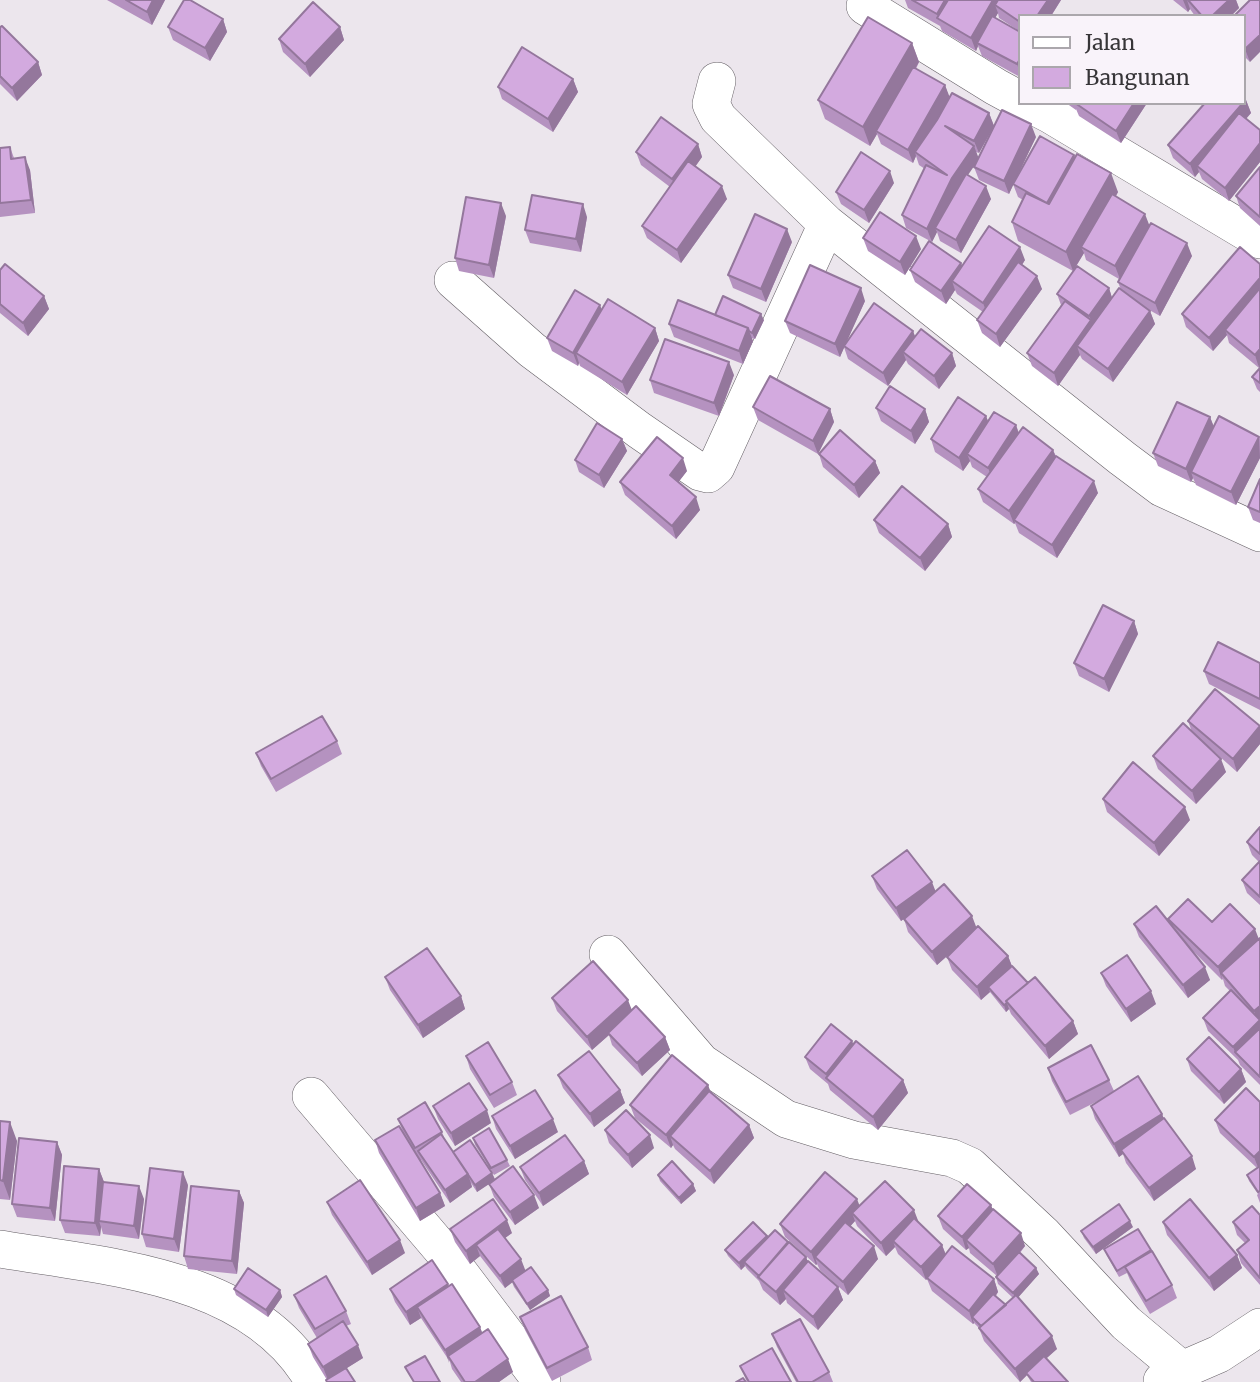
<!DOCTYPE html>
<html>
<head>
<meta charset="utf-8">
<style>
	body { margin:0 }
	#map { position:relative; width:1260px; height:1382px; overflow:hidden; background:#ece6ed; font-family:Merriweather,serif }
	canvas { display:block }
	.legend { position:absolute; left:1018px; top:14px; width:228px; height:91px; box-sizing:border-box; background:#f9f3fa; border:2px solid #aba7ac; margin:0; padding:9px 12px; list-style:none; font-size:21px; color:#373538 }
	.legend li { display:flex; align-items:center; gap:14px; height:35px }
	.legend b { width:35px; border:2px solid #aba7ac }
</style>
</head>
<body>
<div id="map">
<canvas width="1260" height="1382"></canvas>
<ul class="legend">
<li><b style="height:9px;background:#fff"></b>Jalan</li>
<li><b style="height:19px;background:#d3aadf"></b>Bangunan</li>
</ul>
</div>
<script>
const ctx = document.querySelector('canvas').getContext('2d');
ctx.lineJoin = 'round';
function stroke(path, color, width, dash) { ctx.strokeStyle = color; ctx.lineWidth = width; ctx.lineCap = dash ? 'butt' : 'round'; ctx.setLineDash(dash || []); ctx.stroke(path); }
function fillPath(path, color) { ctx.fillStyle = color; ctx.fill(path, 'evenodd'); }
const minor = new Path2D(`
	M865,6L996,87L1020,100
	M717,81L711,104L718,118L827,224L1122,458L1162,488L1260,533
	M1028,103L1051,115L1260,240
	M453,280L532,350L639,430L700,472L708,474L716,467L827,224
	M608,954L701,1062L786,1119L854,1140L952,1158L970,1166L1044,1235L1126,1323L1182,1370
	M311,1096L443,1251L542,1382
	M0,1249C108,1267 254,1275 314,1382
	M1162,1381L1182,1370L1219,1354L1260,1327`);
stroke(minor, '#645f65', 38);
stroke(minor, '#fff', 37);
fillPath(new Path2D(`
	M107,0H165L152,25Z
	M905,0H1061L1051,16H1020V77L982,56L978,46L976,51L942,31L940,26L908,8ZM998,13L999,18L1019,31L995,18Z
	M1173,0H1236L1239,8L1231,16H1195L1190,9L1188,12Z
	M1244,16L1250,62L1244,56Z
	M223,19L227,32L210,61L173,40L168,27Z
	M0,27L38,62L42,75L17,101L0,84Z
	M340,27L344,40L310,77L283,52L279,39Z
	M912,43L919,62L916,69L945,85L949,98L989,113L994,126L979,153L976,152L978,158L1036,137L1015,180L1075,158L1118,192L1116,196L1149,225L1192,256L1160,316L1144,307L1150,311L1155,324L1113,382L1082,359L1080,355L1058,386L1032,366L1027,353L1061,305L1057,294L1073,271L1018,241L1012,222L1023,200L1018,197L1013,184L1009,194L979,180L974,167L978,160L967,175L991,199L961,253L940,241L937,232L932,242L906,228L902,215L925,169L919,165L916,156L913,163L881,144L877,134L870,146L825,119L818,100ZM1084,253L1086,260L1119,279L1118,282L1121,290L1112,298L1109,288L1074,270Z
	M573,79L578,92L553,132L502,99L498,87Z
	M1246,100L1251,113L1246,119L1260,130V162L1229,201L1202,179L1199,172L1195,177L1173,158L1168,145Z
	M1066,103H1147L1121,143L1079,116L1076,109V110Z
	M698,144L702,157L695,167L727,199L681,263L647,238L642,226L670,187L641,165L636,152Z
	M10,147L14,158L30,170L35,213L0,217V148Z
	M1260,167V226L1240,208L1236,196Z
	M894,183L869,223L841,204L836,192Z
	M506,216L494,278L459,271L455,258Z
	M587,217L581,252L530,243L525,230Z
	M863,238L921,249L905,275L868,251Z
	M792,242L766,302L733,288L728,275Z
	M1240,247L1259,368L1229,343L1227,335L1213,351L1186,327L1182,314Z
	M1025,260L1022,265L1042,289L1000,347L982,333L977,320L983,312L957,294L955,290L946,304L915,282L910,270L961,263L962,266Z
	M0,270L44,296L49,309L28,336L0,313Z
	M865,301L847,340L913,331L915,337L952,353L956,366L939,389L908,364L906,360L888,386L848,359L844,347L840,357L790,333L785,321Z
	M602,309L655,328L659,341L627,395L580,366L579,363L578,366L552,351L547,338Z
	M715,315L764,320L755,339L751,338L753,341L743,364L674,337L669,324Z
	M1260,368V392L1257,389L1252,377Z
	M734,375L719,416L654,393L650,380Z
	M753,407L830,409L834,422L818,454L758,420Z
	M876,408L925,409L929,422L915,444L881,421Z
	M986,416L988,421L1016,425L1019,433L1053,450L1056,456L1098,493L1057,558L1019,533L1015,523L1014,524L983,502L978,489L987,477L972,467L970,461L963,471L935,452L931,439Z
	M1210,417L1214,427L1259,437L1260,439V458L1236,505L1196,485L1193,478L1191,482L1158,466L1153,453Z
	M622,439L627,451L604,488L579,472L575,460Z
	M819,454L875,461L880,473L859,498L823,467Z
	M687,471L678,482L700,510L676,539L625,495L620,482Z
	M1260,479V523L1253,520L1248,507Z
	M874,520L948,524L952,537L925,571L879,533Z
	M1134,621L1138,634L1109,692L1079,676L1074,663Z
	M1260,663V710L1209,684L1204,671Z
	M1188,721L1260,727V744L1237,772L1209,747L1226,772L1196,804L1158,769L1153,756L1192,732Z
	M337,741L342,754L276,792L261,766L256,753Z
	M1103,799L1190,820L1159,856L1107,812Z
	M1260,827V905L1247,893L1242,880L1259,862L1252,855L1247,842Z
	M872,876L935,891L1008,956L1012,966L1028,983L1073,1021L1078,1034L1049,1059L1011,1014L1009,1009L1006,1012L990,992L981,1000L952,970L947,957L961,944L937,965L908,932L904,919L905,918L901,921L877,889Z
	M1168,919L1212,922L1259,939L1260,938V1085L1240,1065L1238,1060L1208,1031L1203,1018L1230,991L1225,986L1223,979L1222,980L1191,949L1210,980L1188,998L1139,937L1134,924H1170Z
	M1101,973L1156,1004L1131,1022L1106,986Z
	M385,977L461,996L465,1009L423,1038L390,990Z
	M552,998L632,1010L665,1037L670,1050L642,1076L612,1045L609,1035L592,1050L557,1011Z
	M852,1041L853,1044L903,1080L908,1093L878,1130L830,1090L828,1084L810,1069L805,1057Z
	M466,1056L512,1082L517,1095L494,1108L470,1069Z
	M1187,1059L1241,1069L1246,1082L1224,1104L1191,1071Z
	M1048,1068L1109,1080L1114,1091L1162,1114L1164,1119L1196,1169L1154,1201L1126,1163L1123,1154L1119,1157L1095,1119L1091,1106L1098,1101L1070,1115L1052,1081Z
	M558,1075L620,1090L625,1103L594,1127L563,1088Z
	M708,1085L710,1092L749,1125L754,1138L714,1184L675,1149L673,1145L671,1148L635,1118L630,1105Z
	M1260,1102V1203L1257,1195L1258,1194L1249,1181L1247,1175L1257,1168L1220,1133L1215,1120Z
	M433,1106L491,1123L455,1146L438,1119Z
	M492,1116L558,1132L515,1159L496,1129Z
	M398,1119L442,1132L445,1140L453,1152L492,1173L495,1179L539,1208L515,1225L494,1197L489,1184L477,1192L471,1183L472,1187L450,1203L421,1160L420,1161L440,1193L445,1206L420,1221L379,1153L375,1140L403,1132Z
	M0,1121L17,1141L10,1200L0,1199Z
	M605,1130L654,1148L632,1168L609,1143Z
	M473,1138L507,1160L510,1166L494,1175L475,1145Z
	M57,1142L62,1155L55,1221L17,1217L12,1204Z
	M584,1161L589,1174L543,1206L525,1180L520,1167Z
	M99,1169L104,1182L144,1199L139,1239L103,1234L101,1227L100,1236L65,1233L60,1220Z
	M658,1175L693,1184L696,1191L681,1204L660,1181Z
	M188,1185L179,1252L146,1247L142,1234Z
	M239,1191L244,1203L237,1274L188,1269L184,1256Z
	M327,1202L405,1253L372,1275L332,1215Z
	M991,1205L992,1209L1025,1246L1020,1253L1036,1268L1039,1274L1018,1297L1057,1349L1046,1358L1068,1382H1031L1027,1375L1020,1382L984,1341L979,1328L974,1323L973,1324L932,1291L927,1279L926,1280L898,1254L895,1247L886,1256L857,1226L855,1221L850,1226L878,1259L848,1295L820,1270L817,1264L816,1265L785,1237L780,1224L860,1206L919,1223L942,1245L946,1255L994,1279L998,1292L996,1296L1006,1305L1013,1298L998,1284L996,1277L997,1276L970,1253L969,1248L966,1250L943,1229L938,1216Z
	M1260,1215V1285L1241,1263L1237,1250L1245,1243L1237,1235L1233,1222Z
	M1163,1222L1237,1255L1242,1268L1214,1291L1167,1235Z
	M1133,1227L1096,1254L1084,1238L1081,1231Z
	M450,1229L512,1233L505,1238L525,1271L548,1290L550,1296L530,1310L514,1287L512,1282L505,1288L480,1256L470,1264L455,1242Z
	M1138,1229L1172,1285L1177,1298L1150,1314L1130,1280L1127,1273L1119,1277L1107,1256L1104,1249Z
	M767,1238L788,1242L806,1257L808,1262L838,1287L843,1300L818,1330L787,1303L786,1299L780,1305L763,1290L759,1281L747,1269L745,1266L741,1270L728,1256L725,1250Z
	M448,1286L480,1327L482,1333L513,1372L499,1382H461L452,1369L450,1362L421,1318L410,1325L395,1302L390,1289Z
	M234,1289L280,1290L282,1297L268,1317L236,1295Z
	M294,1295L346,1311L351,1324L346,1326L363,1358L327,1380L313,1357L308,1344L317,1338L299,1308Z
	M520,1317L588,1347L592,1360L552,1381L525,1330Z
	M772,1334L829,1372L833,1382H796L777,1347Z
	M740,1366L791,1382H747Z`), '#b592c0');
fillPath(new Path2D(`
	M153,0H165L152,25L147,12Z
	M945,0H956L939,19L937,14Z
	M993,0H1006L995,5L998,13L980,44L977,43L978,46L976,51L971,38Z
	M1048,0H1061L1051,16H1037Z
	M1183,0H1187L1190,9L1188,12Z
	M1229,0H1236L1239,8L1231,16H1212Z
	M223,19L227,32L210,61L205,48Z
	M340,27L344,40L310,77L305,64Z
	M1260,35V52L1250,62L1245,49Z
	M912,43L919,62L878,132L876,131L877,134L870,146L863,127Z
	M1020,59V73L1017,64Z
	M38,62L42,75L17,101L12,88Z
	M573,79L578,92L553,132L548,119Z
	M945,85L950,98L918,154L915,152L916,156L913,163L908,150Z
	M1246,100L1251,113L1202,169L1197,166L1199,172L1195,177L1190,164Z
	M1134,103H1147L1121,143L1116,131Z
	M989,113L994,126L979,153L974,141Z
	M1031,124L1036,137L1009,194L1004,181Z
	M1260,143V162L1229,201L1225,188Z
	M698,144L702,157L677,192L672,179Z
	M974,146L979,159L957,191L935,228L937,232L932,242L927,229L952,178Z
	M1074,155L1078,167L1052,216L1047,203Z
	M25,157L30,170L35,213L31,200Z
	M890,171L894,183L869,223L864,210Z
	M1111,173L1118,192L1086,249L1081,247L1084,253L1073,271L1066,252Z
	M722,186L727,199L681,263L677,250Z
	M986,186L991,199L961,253L956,240Z
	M501,203L506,216L494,278L489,265Z
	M583,204L587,217L581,252L576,239Z
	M1145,214L1150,227L1120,279L1115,266Z
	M787,229L792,242L766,302L761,289Z
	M916,236L921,249L905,275L900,262Z
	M1187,243L1192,256L1160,316L1155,303Z
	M1020,247L1025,260L988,316L983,303Z
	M961,263L966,276L952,281L955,290L946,304L941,291Z
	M1037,276L1042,289L1000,347L996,334Z
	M1260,278V297L1225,330L1227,335L1213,351L1209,338Z
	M861,288L865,301L840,357L835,344Z
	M1109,288L1113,301L1077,346L1080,355L1058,386L1054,373L1091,320L1089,316Z
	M44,296L49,309L28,336L23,323Z
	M600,305L605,318L576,353L579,363L578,366L573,353Z
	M1150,311L1155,324L1113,382L1108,369Z
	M761,314L764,320L755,339L752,333Z
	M655,328L659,341L627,395L622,382Z
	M748,328L753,341L743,364L739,351Z
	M913,331L918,344L903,352L906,360L888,386L883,373Z
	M1260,349V367L1259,368L1255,355Z
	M952,353L956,366L939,389L934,376Z
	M729,362L734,375L719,416L714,403Z
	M830,409L834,422L818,454L813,441Z
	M925,409L929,422L915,444L911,431Z
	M986,416L991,429L967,454L970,461L963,471L959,458Z
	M1210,417L1215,430L1191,472L1193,478L1191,482L1186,469Z
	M1016,425L1020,438L993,480L988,468Z
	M1259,437L1260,458L1236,505L1231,492Z
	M622,439L627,451L604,488L599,475Z
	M1053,450L1058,463L1014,520L1015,523L1014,524L1009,511Z
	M683,458L687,471L674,488L670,475Z
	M875,461L880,473L859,498L854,485Z
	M1094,481L1098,493L1057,558L1052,545Z
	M696,497L700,510L676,539L672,526Z
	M948,524L952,537L925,571L920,558Z
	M1134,621L1138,634L1109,692L1104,679Z
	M1260,726V744L1237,772L1233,759Z
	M1221,759L1226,772L1196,804L1192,791Z
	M1185,807L1190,820L1159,856L1154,843Z
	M932,882L937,895L901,921L896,908Z
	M972,916L977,929L937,965L932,952Z
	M1255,929L1260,942L1221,973L1222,980L1218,967Z
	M1008,956L1013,969L988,987L990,992L981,1000L977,987Z
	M1205,967L1210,980L1188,998L1183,985Z
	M1151,991L1156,1004L1131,1022L1126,1009Z
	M461,996L465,1009L423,1038L418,1025Z
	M628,1000L633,1013L608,1033L609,1035L592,1050L587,1037Z
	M1007,1003L1009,1009L1006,1012L1004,1005Z
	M1260,1006V1037L1235,1052L1238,1060L1233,1047L1258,1022L1254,1011Z
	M1073,1021L1078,1034L1049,1059L1045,1046Z
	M665,1037L670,1050L642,1076L637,1063Z
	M852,1041L857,1054L828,1080L826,1074Z
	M1241,1069L1246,1082L1224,1104L1219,1092Z
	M903,1080L908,1093L878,1130L873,1117Z
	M708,1085L713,1098L670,1136L673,1145L671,1148L666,1135Z
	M620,1090L625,1103L594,1127L590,1114Z
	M487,1110L491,1123L455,1146L451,1133Z
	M1162,1114L1167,1127L1121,1150L1123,1154L1119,1157L1114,1144Z
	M553,1119L558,1132L515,1159L510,1146Z
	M10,1122L17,1141L10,1200L3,1181Z
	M749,1125L754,1138L714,1184L710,1171Z
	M650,1135L654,1148L632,1168L628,1155Z
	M57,1142L62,1155L55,1221L50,1208Z
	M1260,1151V1169L1259,1170L1254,1157Z
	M1192,1156L1196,1169L1154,1201L1149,1188Z
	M584,1161L589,1174L543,1206L539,1193Z
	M99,1169L104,1182L99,1221L101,1227L100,1236L95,1223Z
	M183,1172L188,1185L179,1252L174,1239Z
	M492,1173L495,1180L477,1192L475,1185Z
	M468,1174L472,1187L450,1203L445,1190Z
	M693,1184L696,1191L681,1204L679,1198Z
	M139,1186L144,1199L139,1239L134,1226Z
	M239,1191L244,1203L237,1274L232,1261Z
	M440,1193L445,1206L420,1221L416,1208Z
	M534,1195L539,1208L515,1225L510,1212Z
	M857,1199L862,1212L852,1213L855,1221L820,1261L815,1257L817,1264L816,1265L811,1252Z
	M991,1205L996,1218L966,1240L969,1248L966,1250L962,1237Z
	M914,1210L919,1223L893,1241L895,1247L886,1256L881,1243Z
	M507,1220L512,1233L483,1254L476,1245L480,1256L470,1264L466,1251Z
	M1130,1221L1133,1227L1096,1254L1093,1247Z
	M1021,1233L1025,1246L998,1277L993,1264Z
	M767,1236L769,1242L744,1262L745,1266L741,1270L739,1263Z
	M400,1240L405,1253L372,1275L367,1262Z
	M942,1245L947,1258L926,1280L921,1267Z
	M874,1246L878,1259L848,1295L843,1282Z
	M1237,1255L1242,1268L1214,1291L1209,1278Z
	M806,1257L811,1270L783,1290L786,1299L780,1305L776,1292Z
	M521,1259L526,1272L505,1288L500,1276Z
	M1036,1268L1039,1274L1016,1300L1013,1293Z
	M994,1279L998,1292L976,1321L972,1317L974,1323L973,1324L969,1311Z
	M448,1284L452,1297L417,1307L421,1318L410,1325L406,1312Z
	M838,1287L843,1300L818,1330L813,1317Z
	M280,1290L282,1297L268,1317L266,1310Z
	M548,1290L550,1296L530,1310L527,1304Z
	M480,1327L485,1340L448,1356L449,1363L445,1350Z
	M1052,1336L1057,1349L1028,1375L1026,1373L1027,1375L1020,1382L1015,1369Z
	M358,1345L363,1358L328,1380L323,1367Z
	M508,1359L513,1372L499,1382H475Z`), '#94779c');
const building = new Path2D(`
	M126,0H153L147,12Z
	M184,0H190L223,19L205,48L168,27Z
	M912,0H945L937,14Z
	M948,0H993L971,38L937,18Z
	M998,0H1048L1037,16H1020V22L995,5Z
	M1188,0H1229L1212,16H1202Z
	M1250,0H1260V35L1245,49L1244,48V16H1234Z
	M313,2L340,27L305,64L279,39Z
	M992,16L1020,32V59L1017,64L977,43Z
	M868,17L912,43L863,127L818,100Z
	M2,26L38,62L12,88L0,76V27Z
	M522,47L573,79L548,119L498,87Z
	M913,67L945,85L908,150L876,131Z
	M952,93L989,113L974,141L945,126L974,146L952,178L927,229L902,215L926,165L947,175L915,152L937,120Z
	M1075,103H1134L1116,131Z
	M1205,103H1243L1190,164L1168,145Z
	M1002,110L1031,124L1004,181L974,167Z
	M1239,113L1260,130V143L1225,188L1197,166Z
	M661,117L698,144L672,179L636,152Z
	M1040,136L1074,155L1047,203L1013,184Z
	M10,147L11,159L25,157L31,200L0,203V148Z
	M861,152L890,171L864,210L836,192Z
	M1077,154L1111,173L1066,252L1012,222L1026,193L1049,204Z
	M688,161L722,186L677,250L642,226Z
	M1260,167V217L1236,196Z
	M966,174L986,186L956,240L935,228Z
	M1112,194L1145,214L1115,266L1081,247Z
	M532,195L583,204L576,239L525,230Z
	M466,197L501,203L489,265L455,258Z
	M880,212L916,236L900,262L863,238Z
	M755,214L787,229L761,289L728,275Z
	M1151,223L1187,243L1155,303L1118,282Z
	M989,226L1020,247L983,303L952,281Z
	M929,241L961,263L941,291L910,270Z
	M1240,247L1260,264V278L1209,338L1182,314Z
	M1018,262L1037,276L996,334L977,320Z
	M5,264L44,296L23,323L0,304V270Z
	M810,265L861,288L835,344L785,321Z
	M1077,266L1109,288L1089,316L1057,294Z
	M1119,288L1150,311L1108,369L1077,346Z
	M1260,288V349L1255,355L1225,330Z
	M575,290L600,305L573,353L547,338Z
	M723,296L761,314L752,333L749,331L748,328L715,315Z
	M608,299L655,328L622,382L576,353Z
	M678,300L748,328L739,351L669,324Z
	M1065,301L1091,320L1054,373L1027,353Z
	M874,303L913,331L883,373L844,346Z
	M921,329L952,353L934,376L903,352Z
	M665,339L729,362L714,403L650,380Z
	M1260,368V383L1252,377Z
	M770,376L830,409L813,441L753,407Z
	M890,386L925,409L911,431L876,408Z
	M958,397L986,416L959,458L931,439Z
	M1177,402L1210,417L1186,469L1153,453Z
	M994,412L1016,425L988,468L967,454Z
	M1219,416L1259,437L1231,492L1191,472Z
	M597,423L622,439L599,475L575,460Z
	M1023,427L1053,450L1009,511L978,489Z
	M840,430L875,461L854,485L819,454Z
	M657,437L683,458L670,475L696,497L672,526L620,482Z
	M1056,456L1094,481L1052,545L1014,520Z
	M1260,479V512L1248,507Z
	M902,486L948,524L920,558L874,520Z
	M1103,605L1134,621L1104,679L1074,663Z
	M1218,642L1260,663V699L1204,671Z
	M1215,689L1260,726L1233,759L1188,721Z
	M322,716L337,741L271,779L256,753Z
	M1183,723L1221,759L1192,791L1153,756Z
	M1133,762L1185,807L1154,843L1103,799Z
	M1260,827V854L1247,842Z
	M907,850L932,882L896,908L872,876Z
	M1260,861V897L1242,880Z
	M944,884L972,916L932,952L904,919Z
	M1188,899L1212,922L1230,904L1255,929L1218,967L1168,919Z
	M1156,906L1205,967L1183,985L1134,924Z
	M978,926L1008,956L977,987L947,957Z
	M1260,938V1006L1254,1011L1221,973Z
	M427,948L461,996L418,1025L385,977Z
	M1127,955L1151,991L1126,1009L1101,973Z
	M593,961L628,1000L587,1037L552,998Z
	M1012,966L1028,983L1006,1001L1007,1003L1004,1005L988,987Z
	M1035,977L1073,1021L1045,1046L1006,1001Z
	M1231,990L1260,1020L1233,1047L1203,1018Z
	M636,1006L665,1037L637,1063L608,1033Z
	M831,1024L852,1041L826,1074L805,1057Z
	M1260,1028V1077L1235,1052Z
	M1209,1037L1241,1069L1219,1092L1187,1059Z
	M856,1041L903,1080L873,1117L826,1078Z
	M488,1042L512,1082L490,1095L466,1056Z
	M1091,1045L1109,1080L1066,1102L1048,1068Z
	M589,1051L620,1090L590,1114L558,1075Z
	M672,1055L708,1085L666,1135L630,1105Z
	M1138,1076L1162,1114L1114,1144L1091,1106Z
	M469,1083L487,1110L451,1133L433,1106Z
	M1246,1088L1260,1102V1151L1254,1157L1215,1120Z
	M535,1090L553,1119L510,1146L492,1116Z
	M709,1091L749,1125L710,1171L670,1136Z
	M425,1102L442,1132L415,1148L398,1119Z
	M626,1110L650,1135L628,1155L605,1130Z
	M1164,1118L1192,1156L1149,1188L1121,1150Z
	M0,1121L10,1122L3,1181L0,1180Z
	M399,1126L440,1193L416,1208L375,1140Z
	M489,1128L507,1160L491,1168L473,1138Z
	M441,1134L468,1174L445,1190L418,1151Z
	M565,1135L584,1161L539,1193L520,1167Z
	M19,1138L57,1142L50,1208L12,1204Z
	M470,1140L492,1173L475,1185L453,1152Z
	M672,1161L693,1184L679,1198L658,1175Z
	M64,1166L99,1169L95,1223L60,1220Z
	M513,1166L534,1195L510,1212L489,1184Z
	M1260,1166V1191L1258,1192L1247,1175Z
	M150,1168L183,1172L174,1239L142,1234Z
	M825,1172L857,1199L811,1252L780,1224Z
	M360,1180L400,1240L367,1262L327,1202Z
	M885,1181L914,1210L881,1243L852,1213Z
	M103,1182L139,1186L134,1226L99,1221Z
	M967,1184L991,1205L962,1237L938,1216Z
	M191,1186L239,1191L232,1261L184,1256Z
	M493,1199L507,1220L466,1251L450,1229Z
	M1190,1199L1237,1255L1209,1278L1163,1222Z
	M1119,1204L1130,1221L1093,1247L1081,1231Z
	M1252,1206L1260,1215V1278L1237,1250L1249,1240L1233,1222Z
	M993,1209L1021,1233L993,1264L966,1240Z
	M914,1218L942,1245L921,1267L893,1241Z
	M753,1222L767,1236L739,1263L725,1250Z
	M845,1222L874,1246L843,1282L815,1257Z
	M498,1229L521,1259L500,1276L476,1245Z
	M1138,1229L1151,1250L1117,1271L1104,1249Z
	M775,1230L788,1242L759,1276L744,1262Z
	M789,1242L806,1257L776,1292L758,1277Z
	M952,1246L994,1279L969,1311L927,1278Z
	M1152,1251L1172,1285L1146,1301L1125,1267Z
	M1019,1252L1036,1268L1013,1293L996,1277Z
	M432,1260L448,1284L406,1312L390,1289Z
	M808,1261L838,1287L813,1317L783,1290Z
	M531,1267L548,1290L527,1304L512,1280Z
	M248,1268L280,1290L266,1310L234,1289Z
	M326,1276L346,1311L315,1329L294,1295Z
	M452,1284L480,1327L445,1350L417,1307Z
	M993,1294L1006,1305L981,1326L972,1317Z
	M1016,1295L1052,1336L1015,1369L979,1328Z
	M561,1296L588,1347L547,1368L520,1317Z
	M800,1319L829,1372L812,1382H798L772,1334Z
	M343,1321L358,1345L323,1367L308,1344Z
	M488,1329L508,1359L475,1382H465L448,1356Z
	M772,1348L791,1382H749L740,1366Z
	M425,1356L440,1382H414L405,1367Z
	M1044,1356L1068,1382H1034L1026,1373Z
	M346,1368L355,1382H327L326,1380Z
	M743,1378L746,1382H736Z`);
fillPath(building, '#d3aadf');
stroke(building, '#94779c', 2);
</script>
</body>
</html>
